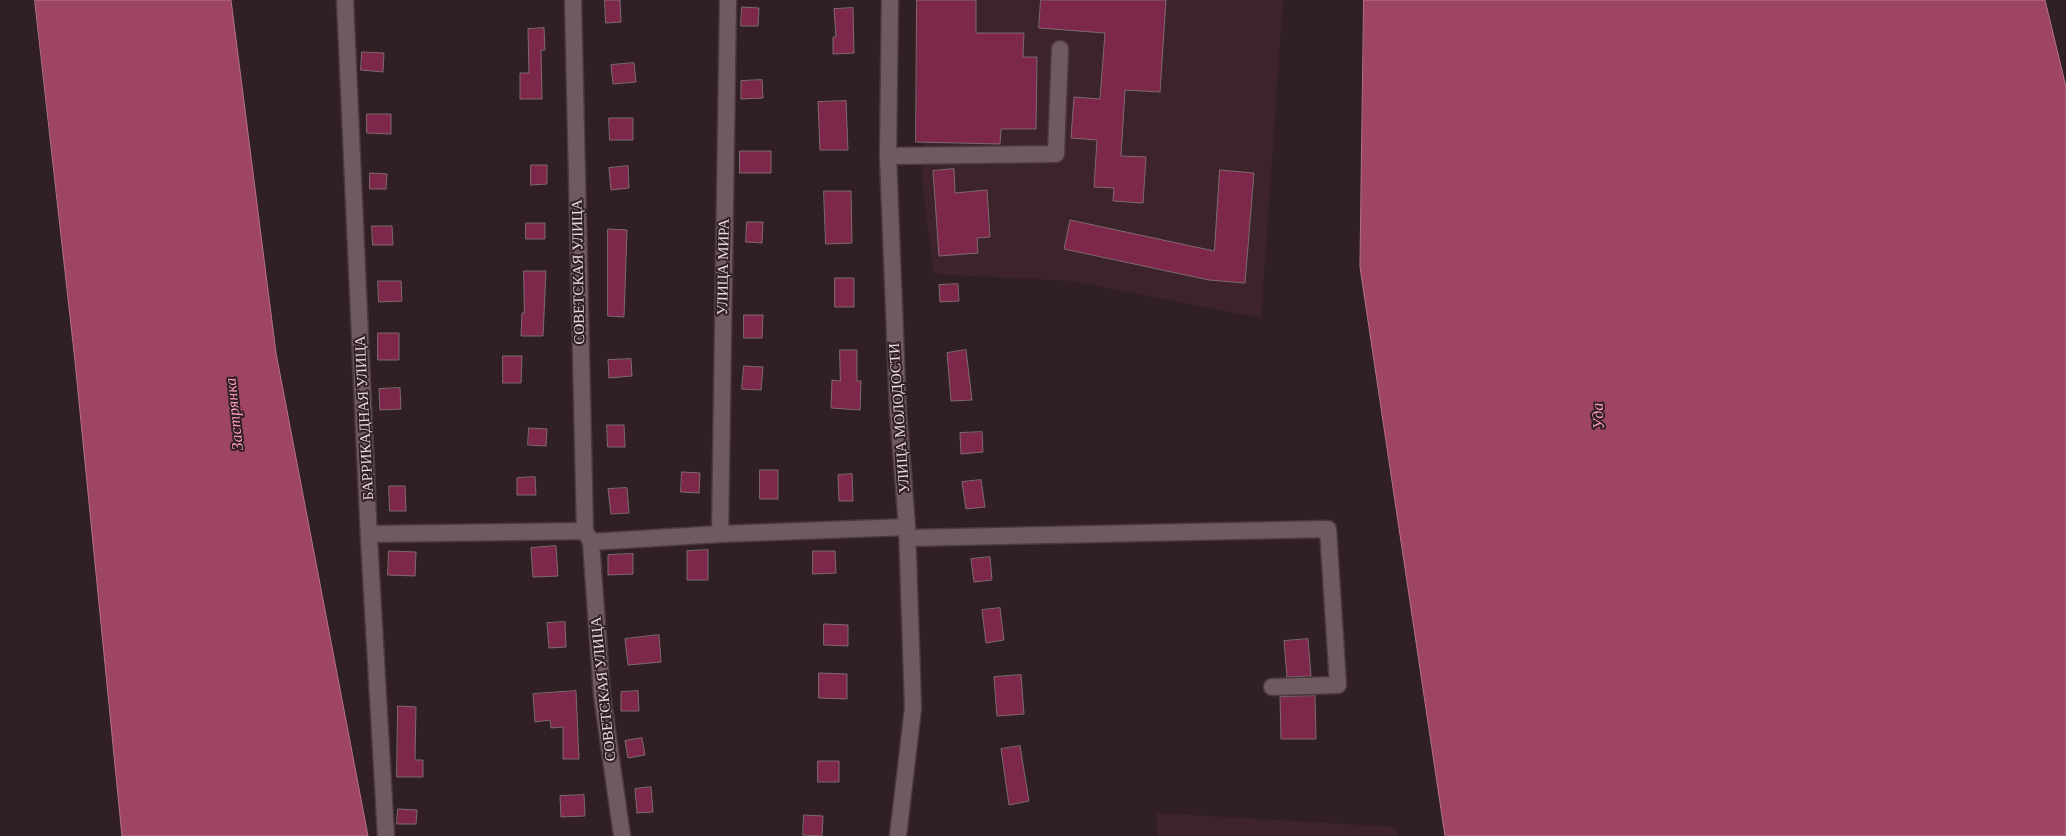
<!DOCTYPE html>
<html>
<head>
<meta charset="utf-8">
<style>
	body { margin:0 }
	canvas { display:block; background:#301f24 }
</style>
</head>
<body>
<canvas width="2066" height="836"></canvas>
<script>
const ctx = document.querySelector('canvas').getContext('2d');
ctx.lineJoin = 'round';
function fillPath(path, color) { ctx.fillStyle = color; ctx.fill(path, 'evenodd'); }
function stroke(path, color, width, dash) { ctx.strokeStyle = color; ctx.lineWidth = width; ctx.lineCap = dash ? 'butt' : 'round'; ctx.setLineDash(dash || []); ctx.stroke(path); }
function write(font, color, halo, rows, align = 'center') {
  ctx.font = font + ' "Times New Roman",serif'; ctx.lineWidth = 4; ctx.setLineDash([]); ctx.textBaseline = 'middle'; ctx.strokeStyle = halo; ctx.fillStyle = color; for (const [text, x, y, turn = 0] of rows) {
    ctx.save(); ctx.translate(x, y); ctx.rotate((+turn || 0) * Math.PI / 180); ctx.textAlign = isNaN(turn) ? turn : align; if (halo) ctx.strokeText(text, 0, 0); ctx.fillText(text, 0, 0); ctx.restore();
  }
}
fillPath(new Path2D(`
	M924,0H1283L1261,318L1072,281L934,274L922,182Z
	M1156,813L1395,827L1399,836H1158Z`), '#3d242c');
const water = new Path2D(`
	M35,0H231L276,353L368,836H122L75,361Z
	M1364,0H2045L2066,87V836H1445L1360,267Z`);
fillPath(water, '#9e4566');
stroke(water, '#b4728a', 1);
const building = new Path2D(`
	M605,0H620L621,22L606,23Z
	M917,0H976V33H1024L1023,57H1037L1036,129H1001L1000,144L916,142Z
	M1041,0H1166L1160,92L1125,90L1121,156L1146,157L1143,203L1113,201L1114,188L1094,187L1097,140L1071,138L1074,97L1100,99L1105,33L1039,28Z
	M742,7L759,8L758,26H741Z
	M853,8L854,53L833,54V37H836L834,9Z
	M544,28L545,50H541L542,99H520V73H529L528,29Z
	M362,52L384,53L383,72L361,70Z
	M634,63L636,82L613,84L611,65Z
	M762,80L763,98L741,99V81Z
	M846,101L848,150H820L818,102Z
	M367,114H391V134L367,133Z
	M609,118H633V140H610Z
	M740,151H771V173H740Z
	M531,165H547V184L531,185Z
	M628,166L629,188L611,190L609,168Z
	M954,169L955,193L987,190L990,237L977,238L978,253L939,256L933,171Z
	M1220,170L1254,173L1245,283L1209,280L1064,249L1070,220L1214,251Z
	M370,173L387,174L386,189H370Z
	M824,191H851L852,243L826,244Z
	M747,222H763L762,243L746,242Z
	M526,223H545V239H526Z
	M372,226H392L393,245H373Z
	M608,229L627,230L624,317L608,316Z
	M524,271H546L543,336H521L522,313H524Z
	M835,278H854V307H835Z
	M378,281H401L402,301L379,302Z
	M958,284L959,301L940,302L939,285Z
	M744,315H763L762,338H744Z
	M378,333H399V360H378Z
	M840,350H857V381H861L860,410L831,408L832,380L840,381Z
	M966,350L972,400L951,401L947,353Z
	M503,356H522L521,383H503Z
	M631,359L632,376L609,378L608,360Z
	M744,366L763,367L761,390L742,389Z
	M400,388L401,409L380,410L379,389Z
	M607,425H624L625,447H608Z
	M529,428L547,429L546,446L528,445Z
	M982,432L983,452L961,454L960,433Z
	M760,470H778V499H760Z
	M682,472L700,473L699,493L681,492Z
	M852,474L853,501H839L838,475Z
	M535,477L536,495H517V478Z
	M981,480L985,507L966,509L962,482Z
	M389,486H405L406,511H390Z
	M627,488L629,513L611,514L608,489Z
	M556,546L558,576L533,577L531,548Z
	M708,550V580H687V551Z
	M389,551L416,552L415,576L388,575Z
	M813,551H835L836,573L813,574Z
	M633,554V574L608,575V555Z
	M990,557L992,580L974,582L971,559Z
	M1000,608L1004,640L986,643L982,610Z
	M565,622L566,647L549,648L547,623Z
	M824,624L848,625V646L824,645Z
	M659,635L661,662L628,665L625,639Z
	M1308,639L1311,676L1287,677L1284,641Z
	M819,673L847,674V699L819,698Z
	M1021,675L1024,714L997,716L994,677Z
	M576,691L579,759H563V727L551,728L550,720L535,722L533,694Z
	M638,691L639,711H621V692Z
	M1315,696L1316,739H1281L1280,697Z
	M398,706L416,707L415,760H423V777H397Z
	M642,738L645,755L628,758L625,741Z
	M1020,746L1029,801L1009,805L1001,749Z
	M818,761H839V782H818Z
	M651,787L653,812L637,813L635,789Z
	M584,795L585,816L561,817L560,796Z
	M398,809L417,810L416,824H397Z
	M804,815L823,816L822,836L803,835Z`);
fillPath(building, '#7d274a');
stroke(building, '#7f696f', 1);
const minor = new Path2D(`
	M345,0L369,539L386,836
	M573,0L585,531L591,542L602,695L622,836
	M890,0L888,156L898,410L907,527L913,708L898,836
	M888,156L1056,154L1060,49
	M371,534L585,531
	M720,534L728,0
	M908,538L1328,529L1338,685L1272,687
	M591,542L720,534L907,527`);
stroke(minor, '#4a3a3f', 19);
stroke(minor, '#6f5a60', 16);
write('15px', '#e7dade', '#301f24', [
	["УЛИЦА МИРА",724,267,-89],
	["СОВЕТСКАЯ УЛИЦА",579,272,-91],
	["БАРРИКАДНАЯ УЛИЦА",365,418,-93],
	["УЛИЦА МОЛОДОСТИ",900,418,-94],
	["СОВЕТСКАЯ УЛИЦА",604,689,-96]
]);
write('italic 16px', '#fe9cbc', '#301f24', [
	["Застрянка",235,414,-96],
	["Уда",1599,416,-93]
]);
</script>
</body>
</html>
